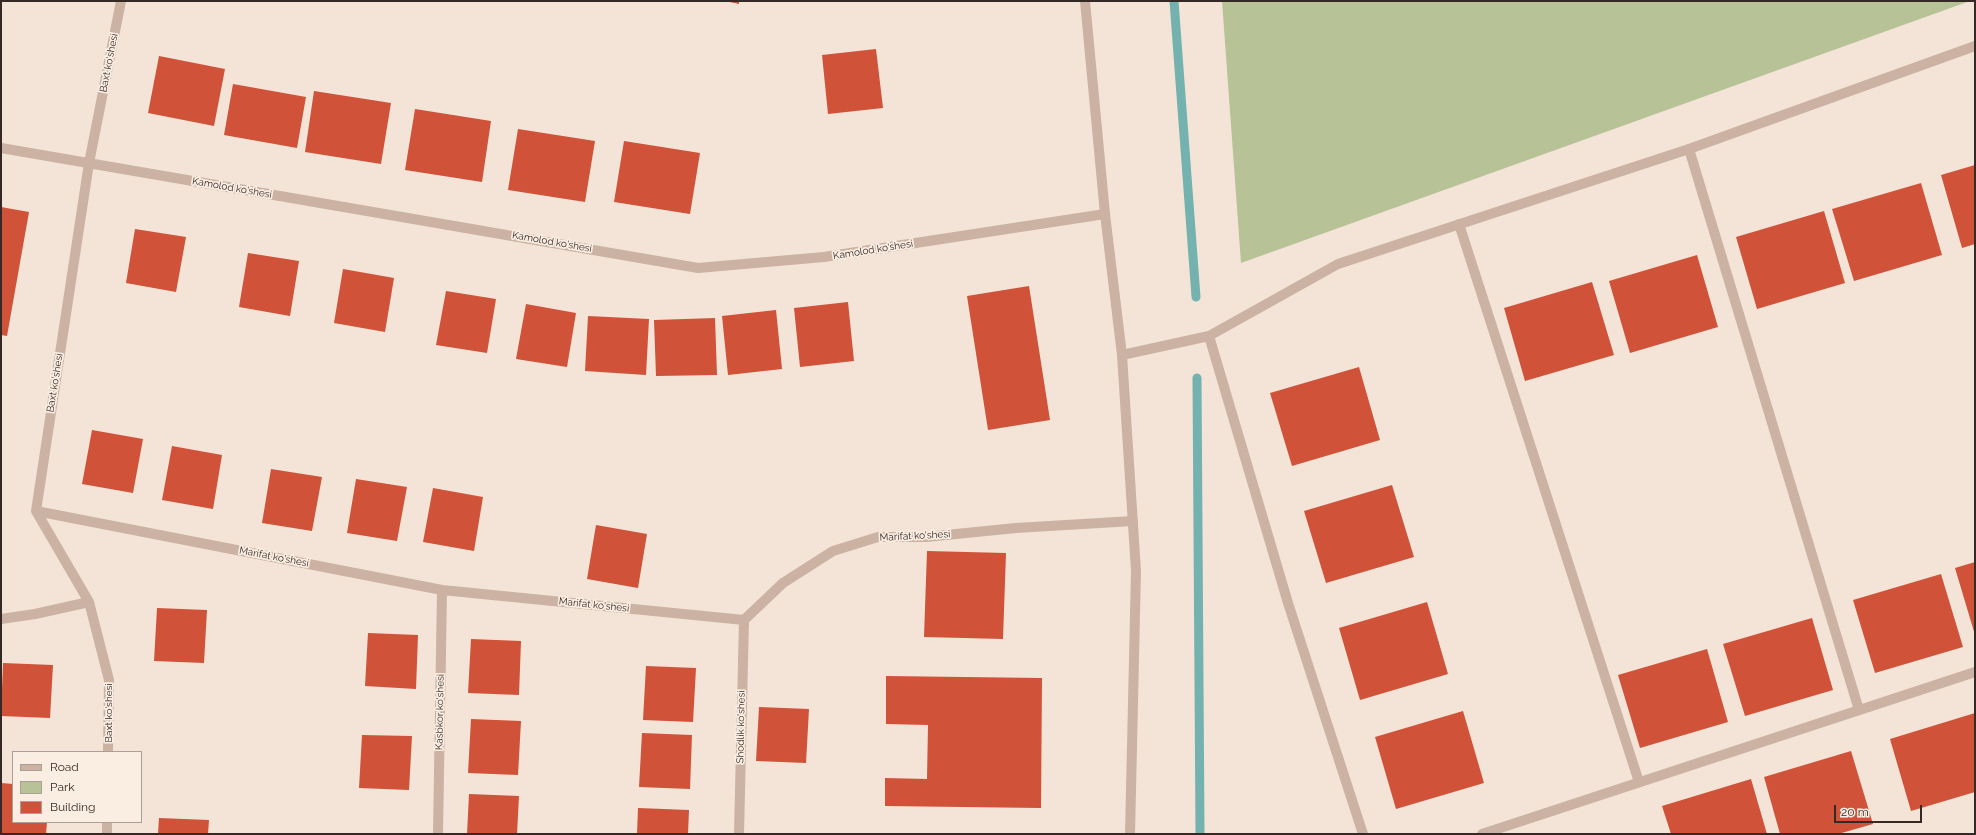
<!DOCTYPE html>
<html>
<head>
<meta charset="utf-8">
<style>
	body { margin:0 }
	#map { position:relative; width:1976px; height:835px; overflow:hidden; background:#f3e4d7; font-family:Raleway,sans-serif }
	canvas { display:block }
	.frame { position:absolute; inset:0; border:2px solid #352925; pointer-events:none }
	.legend { position:absolute; left:12px; top:751px; width:130px; height:72px; box-sizing:border-box; background:#faeee3; border:1px solid #ab9f97; margin:0; padding:5px 7px; list-style:none; font-size:12px; color:#352925 }
	.legend li { display:flex; align-items:center; gap:8px; height:20px }
	.legend b { width:20px; border:1px solid #ab9f97 }
	.scale { position:absolute; left:1834px; top:805px; width:88px; height:18px; box-sizing:border-box; border:2px solid #352925; border-top:0; padding-left:5px; font-size:12px; line-height:14px; white-space:nowrap; color:#352925; -webkit-text-stroke:3px #faeee3; paint-order:stroke }
</style>
</head>
<body>
<div id="map">
<canvas width="1976" height="835"></canvas>
<div class="frame"></div>
<ul class="legend">
<li><b style="height:5px;background:#cbb2a2"></b>Road</li>
<li><b style="height:11px;background:#b7c296"></b>Park</li>
<li><b style="height:11px;background:#cf5239"></b>Building</li>
</ul>
<div class="scale">20 m</div>
</div>
<script>
const ctx = document.querySelector('canvas').getContext('2d');
ctx.lineJoin = 'round';
function fillPath(path, color) { ctx.fillStyle = color; ctx.fill(path, 'evenodd'); }
function stroke(path, color, width, dash) { ctx.strokeStyle = color; ctx.lineWidth = width; ctx.lineCap = dash ? 'butt' : 'round'; ctx.setLineDash(dash || []); ctx.stroke(path); }
function write(font, color, halo, rows, align = 'center') {
  ctx.font = font + ' Raleway,sans-serif'; ctx.lineWidth = 3.5; ctx.setLineDash([]); ctx.textBaseline = 'middle'; ctx.strokeStyle = halo; ctx.fillStyle = color; for (const [text, x, y, turn = 0] of rows) {
    ctx.save(); ctx.translate(x, y); ctx.rotate((+turn || 0) * Math.PI / 180); ctx.textAlign = isNaN(turn) ? turn : align; if (halo) ctx.strokeText(text, 0, 0); ctx.fillText(text, 0, 0); ctx.restore();
  }
}
fillPath(new Path2D(`
	M1222,1H1970L1241,263Z`), '#b7c296');
stroke(new Path2D(`
	M1174,1L1196,297
	M1197,378L1200,834`), '#74b2b0', 9);
fillPath(new Path2D(`
	M725,1H739V4Z
	M876,49L883,108L828,114L822,55Z
	M159,56L225,69L214,126L148,113Z
	M233,84L306,97L297,148L224,135Z
	M314,91L391,103L381,164L305,152Z
	M415,109L491,121L482,182L405,170Z
	M518,129L595,141L585,202L508,190Z
	M624,141L700,153L690,214L614,202Z
	M1975,165V244L1962,248L1941,175Z
	M1921,183L1942,255L1854,281L1832,209Z
	M1,207L29,212L7,336L1,335Z
	M1824,211L1845,283L1757,309L1736,237Z
	M135,229L186,237L176,292L126,283Z
	M248,253L299,261L290,316L239,307Z
	M1697,255L1718,327L1630,353L1609,281Z
	M343,269L394,278L385,332L334,323Z
	M1592,282L1614,355L1525,381L1504,308Z
	M1029,286L1050,420L988,430L967,296Z
	M446,291L496,299L487,353L436,345Z
	M848,302L854,361L800,367L794,308Z
	M526,304L576,313L567,367L516,359Z
	M776,310L782,369L728,375L722,316Z
	M588,316L649,319L646,375L585,371Z
	M715,318L717,375L656,376L654,320Z
	M1359,367L1380,440L1292,466L1270,393Z
	M92,430L143,439L133,493L82,484Z
	M172,446L222,455L213,509L162,500Z
	M271,469L322,477L312,531L262,523Z
	M356,479L407,487L397,541L347,533Z
	M1392,485L1414,557L1326,583L1304,511Z
	M433,488L483,497L474,551L423,542Z
	M596,525L647,534L638,588L587,579Z
	M927,551L1006,553L1003,639L924,637Z
	M1975,562V635L1955,568Z
	M1941,574L1963,647L1875,673L1853,600Z
	M1427,602L1448,674L1360,700L1339,628Z
	M157,608L207,610L204,663L154,661Z
	M1812,618L1833,690L1745,716L1723,644Z
	M368,633L418,635L416,689L365,686Z
	M471,639L521,641L519,695L468,693Z
	M1707,649L1728,722L1640,748L1618,675Z
	M3,663L53,665L50,718L1,716Z
	M646,666L696,668L693,722L643,720Z
	M886,676L1042,678L1041,808L885,806V778L927,779L928,725L886,724Z
	M759,707L809,709L806,763L756,761Z
	M1463,711L1484,783L1396,809L1375,737Z
	M1975,713V792L1911,811L1890,739Z
	M471,719L521,721L518,775L468,773Z
	M642,733L692,735L690,789L639,787Z
	M362,735L412,736L409,790L359,788Z
	M1851,751L1873,824L1838,834H1780L1764,777Z
	M1751,779L1767,834H1671L1662,806Z
	M1,783L13,784V822H47L46,834H1Z
	M469,794L519,796L517,834H467Z
	M638,808L689,810L688,834H637Z
	M159,818L209,820L208,834H158Z`), '#cf5239');
stroke(new Path2D(`
	M1689,149L1859,710
	M1459,224L1639,782`), '#cbb2a2', 10);
stroke(new Path2D(`
	M1,148L698,268L824,257L1105,214
	M1209,336L1288,603L1363,834
	M1122,355L1209,336L1338,264L1689,149L1975,46
	M36,511L442,590L744,620L783,583L833,551L878,537H926L1016,528L1133,521
	M1,619L35,614L89,602
	M108,752L109,680L89,602L36,511L89,163L121,1
	M107,834V822
	M438,834L442,590
	M739,834L744,620
	M1482,834L1975,672`), '#cbb2a2', 10);
stroke(new Path2D(`
	M1085,1L1105,214L1122,355L1136,571L1130,834`), '#cbb2a2', 10);
write('10px', '#352925', '#faeee3', [
	["Baxt ko'shesi",109,63,-79],
	["Kamolod ko'shesi",232,188,10],
	["Kamolod ko'shesi",552,242,10],
	["Kamolod ko'shesi",873,250,-9],
	["Baxt ko'shesi",55,383,-81],
	["Marifat ko'shesi",915,536,-3],
	["Marifat ko'shesi",274,557,11],
	["Marifat ko'shesi",594,605,6],
	["Kasbkor ko'shesi",440,712,-89],
	["Baxt ko'shesi",109,713,-90],
	["Shodlik ko'shesi",741,727,-89]
]);
</script>
</body>
</html>
